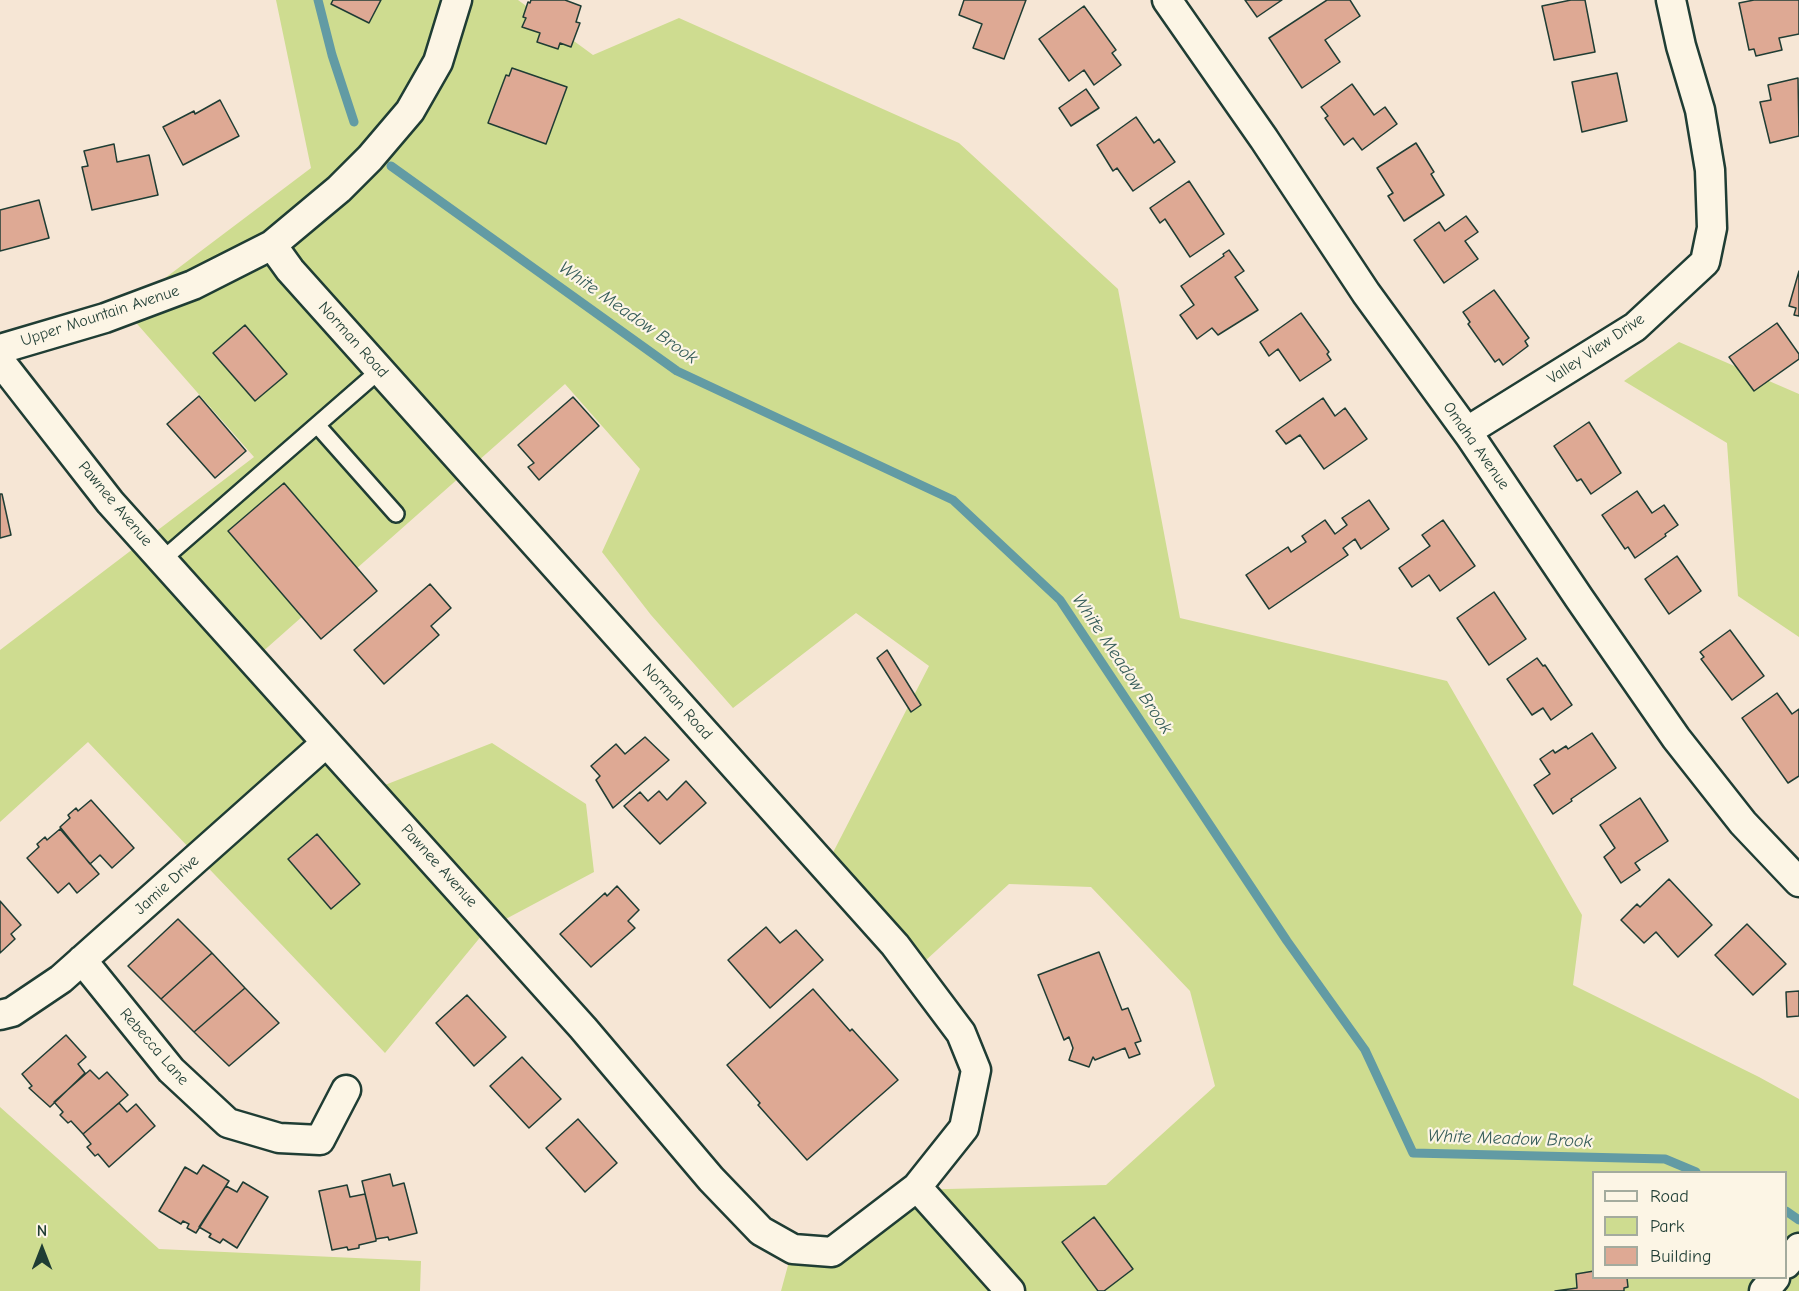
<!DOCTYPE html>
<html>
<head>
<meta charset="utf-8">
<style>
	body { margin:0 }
	#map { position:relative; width:1799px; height:1291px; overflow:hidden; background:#f6e6d5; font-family:"Comic Neue",sans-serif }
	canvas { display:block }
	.legend { position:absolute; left:1592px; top:1171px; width:195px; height:108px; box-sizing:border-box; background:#fcf5e5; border:2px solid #a4ab9e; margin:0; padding:8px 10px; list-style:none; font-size:18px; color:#1f3d34 }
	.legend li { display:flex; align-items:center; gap:12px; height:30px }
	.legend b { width:30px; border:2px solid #a4ab9e }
	.north { position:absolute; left:12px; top:1219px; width:60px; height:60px; -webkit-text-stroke:4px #fcf5e5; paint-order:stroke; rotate:0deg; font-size:16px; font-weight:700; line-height:24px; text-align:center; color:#1f3d34 }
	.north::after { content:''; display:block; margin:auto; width:21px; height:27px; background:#1f3d34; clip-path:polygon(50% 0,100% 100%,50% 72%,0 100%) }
</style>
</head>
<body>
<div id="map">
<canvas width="1799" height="1291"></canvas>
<ul class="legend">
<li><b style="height:8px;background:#fcf5e5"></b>Road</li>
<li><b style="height:16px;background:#cedc90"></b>Park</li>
<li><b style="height:16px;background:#dea994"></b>Building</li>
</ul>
<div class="north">N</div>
</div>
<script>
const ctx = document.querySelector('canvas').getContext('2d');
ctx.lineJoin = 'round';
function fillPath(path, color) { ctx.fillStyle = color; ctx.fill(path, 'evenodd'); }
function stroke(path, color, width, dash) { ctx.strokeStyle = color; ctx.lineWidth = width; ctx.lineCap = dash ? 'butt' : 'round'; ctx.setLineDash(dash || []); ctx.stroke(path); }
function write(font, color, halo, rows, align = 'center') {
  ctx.font = font + ' "Comic Neue",sans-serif'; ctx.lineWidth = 4.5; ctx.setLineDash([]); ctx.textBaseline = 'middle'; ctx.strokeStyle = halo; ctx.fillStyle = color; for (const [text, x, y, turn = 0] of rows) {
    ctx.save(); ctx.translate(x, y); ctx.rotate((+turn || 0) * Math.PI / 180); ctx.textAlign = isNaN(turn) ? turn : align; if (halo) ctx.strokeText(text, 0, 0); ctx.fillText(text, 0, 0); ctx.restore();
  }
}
fillPath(new Path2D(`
	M276,0H518L593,55L679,18L959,143L1118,289L1180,618L1447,681L1582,915L1573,985L1759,1077L1799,1099V1291H781L790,1258L908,1190L1106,1185L1215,1086L1190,991L1091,887L1009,884L913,972L824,870L929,666L856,613L733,708L651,615L602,552L640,469L565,384L260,654L362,794L492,743L586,804L594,872L487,929L385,1053L88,742L0,822V650L254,457L124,309L311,168ZM1594,1172H1786V1278H1594Z
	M1679,342L1799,394V637L1738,596L1727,443L1624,381Z
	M0,1107L159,1249L421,1261L420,1291H0Z`), '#cedc90');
stroke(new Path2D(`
	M318,0L332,55L354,122
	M391,166L677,371L953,500L1060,600L1287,941L1365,1050L1413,1153L1665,1159L1696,1172
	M1786,1211L1799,1220`), '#629ba4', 9);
const building = new Path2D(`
	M333,0H381L369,23L331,4Z
	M531,0H565L581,6L576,22L580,23L571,47L560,43L558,49L537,42L540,33L522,27L526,18L523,17L528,2L530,3Z
	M964,0H1026L1004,59L973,48L982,24L959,15Z
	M1245,0H1282L1257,17Z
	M1327,0H1350L1360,16L1325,40L1340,62L1302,88L1269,38Z
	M1571,0H1585L1595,52L1554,60L1542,6Z
	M1754,0H1799V34L1779,38L1782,50L1756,56L1754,49L1749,50L1739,3Z
	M1084,6L1116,50L1112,53L1121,65L1094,85L1084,70L1069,81L1039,39Z
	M512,68L567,87L546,144L488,123L506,75L509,76Z
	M1617,73L1627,121L1582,132L1572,82Z
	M1798,78L1799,136L1770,143L1760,102L1771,100L1768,85Z
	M1352,84L1374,115L1385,107L1397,124L1362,150L1353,138L1344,145L1325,118L1328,116L1321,107Z
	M1086,89L1099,108L1071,126L1059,108Z
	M220,100L239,136L183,165L163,127L194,111L195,114Z
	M1136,117L1154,143L1159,139L1175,162L1133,191L1117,168L1113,171L1097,145Z
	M1416,143L1434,172L1431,174L1444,195L1404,221L1388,196L1393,193L1377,168Z
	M114,144L117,162L149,155L158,195L92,210L82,167L88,166L84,151Z
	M1189,181L1224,234L1190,257L1165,219L1160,223L1150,208Z
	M39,200L49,238L0,251V210Z
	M1466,216L1478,232L1465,241L1478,259L1444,283L1414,240L1439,222L1445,231Z
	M1229,250L1244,271L1235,277L1258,310L1218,335L1212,328L1197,339L1180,315L1194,305L1181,286L1224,256L1223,254Z
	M1799,271V316L1794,315L1796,308L1789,306Z
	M1494,290L1529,338L1525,341L1528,346L1503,365L1499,359L1495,362L1468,324L1470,322L1463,312Z
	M1301,313L1329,352L1327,354L1331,360L1300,381L1278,349L1269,356L1260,342Z
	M1777,323L1799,354V359L1754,391L1729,357Z
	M245,325L287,374L255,401L213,353Z
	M199,396L246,451L215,478L167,424Z
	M573,397L599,426L539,480L528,467L534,463L518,445Z
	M1323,398L1335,416L1345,408L1367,439L1324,469L1300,435L1286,444L1276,431Z
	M1589,422L1621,473L1591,494L1581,479L1577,481L1554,446Z
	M284,483L377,591L321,639L228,531Z
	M1637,491L1652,513L1664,505L1678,525L1665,534L1666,536L1635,558L1628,547L1625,549L1602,515Z
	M0,494H2L11,535L0,538Z
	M1369,500L1389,529L1361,549L1355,539L1343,548L1348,555L1269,609L1246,575L1288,547L1291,552L1306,542L1302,536L1325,520L1335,534L1347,525L1342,518Z
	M1443,520L1475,566L1440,591L1429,575L1412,587L1399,568L1430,546L1422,535Z
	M1677,556L1701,591L1669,614L1645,579Z
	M430,584L451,608L431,626L439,635L384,684L354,650Z
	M1494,592L1526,639L1489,665L1457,618Z
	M1730,630L1764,676L1732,700L1701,659L1704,657L1700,652Z
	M887,650L921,705L911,712L877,658Z
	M1537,658L1543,666L1545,665L1572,705L1551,720L1543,708L1532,715L1507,679Z
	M1777,693L1792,714L1799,709V776L1788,783L1742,718Z
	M1592,733L1616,768L1571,799L1572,801L1553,814L1534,785L1550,774L1540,759L1553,750L1555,753L1566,746L1568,749Z
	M645,737L669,760L613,808L596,780L600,776L591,766L616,744L625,754Z
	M686,781L706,803L660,844L624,806L640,792L648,801L659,791L667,800Z
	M1640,798L1668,841L1635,863L1640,870L1621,883L1604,857L1615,848L1600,825Z
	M91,800L134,848L112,868L100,855L90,864L60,827L70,818L68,815L76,808L78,811Z
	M60,829L99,874L77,893L69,883L58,893L27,858L39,847L37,844L45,837L47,840Z
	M317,834L360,884L331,909L288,859Z
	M1669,879L1712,925L1678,957L1656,932L1644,943L1621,920L1637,904L1640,907Z
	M617,886L639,910L628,921L635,928L591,967L560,934L605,893L607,896Z
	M0,901L21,925L11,934L15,939L0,953Z
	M178,919L212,953L161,999L128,966Z
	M1747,924L1786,964L1753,995L1715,955Z
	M766,927L780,943L796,930L823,960L770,1008L728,960Z
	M1099,952L1122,1010L1128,1008L1141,1041L1135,1043L1140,1054L1129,1058L1125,1048L1095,1060L1093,1057L1089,1067L1069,1060L1073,1048L1069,1037L1064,1040L1038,975Z
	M212,953L245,988L194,1032L161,999Z
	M245,988L279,1023L229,1066L194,1032Z
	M813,989L850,1031L852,1029L898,1080L807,1160L758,1105L760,1103L727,1065Z
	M1799,991V1016L1787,1017L1786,992Z
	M467,995L506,1037L474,1066L436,1023Z
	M66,1035L86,1057L78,1064L85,1073L50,1107L29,1088L32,1086L22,1074Z
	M522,1057L561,1099L529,1128L490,1086Z
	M90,1070L99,1079L107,1072L128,1095L83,1134L71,1121L68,1123L60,1115L63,1112L54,1102Z
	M119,1103L127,1112L136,1104L155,1126L109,1167L98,1154L95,1156L87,1147L91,1144L83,1134Z
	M578,1119L617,1163L585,1192L546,1148Z
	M203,1165L229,1181L196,1233L187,1228L189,1224L183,1221L181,1224L159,1211L185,1167L197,1174Z
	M390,1174L393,1186L404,1183L417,1233L389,1240L388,1237L376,1239L362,1181Z
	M243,1182L268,1197L237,1248L223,1239L220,1243L209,1237L211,1234L199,1227L226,1186L237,1192Z
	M347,1185L350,1197L365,1194L376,1239V1241L359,1245V1248L348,1250L347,1247L332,1250L319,1191Z
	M1094,1217L1133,1269L1104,1291H1098L1062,1242Z
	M1594,1271V1278H1627L1628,1287L1624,1288V1291H1555L1577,1288L1576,1274Z`);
fillPath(building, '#dea994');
stroke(building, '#1f3d34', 1.5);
const lane = new Path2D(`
	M317,425L396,514
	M162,560L380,370`);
const street = new Path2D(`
	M1167,0L1264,139L1366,293L1470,436L1579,598L1676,738L1743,823L1799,882
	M0,349L105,318L193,285L272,245L339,189L370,158L410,111L438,62L457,0
	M0,361L110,502L583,1028L711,1179L761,1231L793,1249L832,1252L917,1187L964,1128L976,1070L961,1033L895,945L290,270L272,245
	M1470,436L1474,427L1635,327L1705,262L1712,228L1710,170L1700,110L1681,46L1671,0
	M82,960L171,1070L228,1123L279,1138L320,1140L346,1090
	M0,1015L12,1012L61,979L326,743
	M917,1187L1010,1291
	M1786,1264L1799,1248
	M1764,1291L1775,1278`);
stroke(lane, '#1f3d34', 20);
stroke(street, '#1f3d34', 33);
stroke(lane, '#fcf5e5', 15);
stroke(street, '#fcf5e5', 28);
write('16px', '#1f3d34', '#fcf5e5', [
	["Upper Mountain Avenue",100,316,-18],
	["Norman Road",353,340,48],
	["Valley View Drive",1596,349,-34],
	["Omaha Avenue",1476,446,55],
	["Pawnee Avenue",115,504,50],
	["Norman Road",677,702,48],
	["Pawnee Avenue",439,866,48],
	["Jamie Drive",167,885,-42],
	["Rebecca Lane",154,1047,49]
]);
write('italic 18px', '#355c59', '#fcf5e5', [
	["White Meadow Brook",628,313,35],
	["White Meadow Brook",1122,664,56],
	["White Meadow Brook",1510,1139,2]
]);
</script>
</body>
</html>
